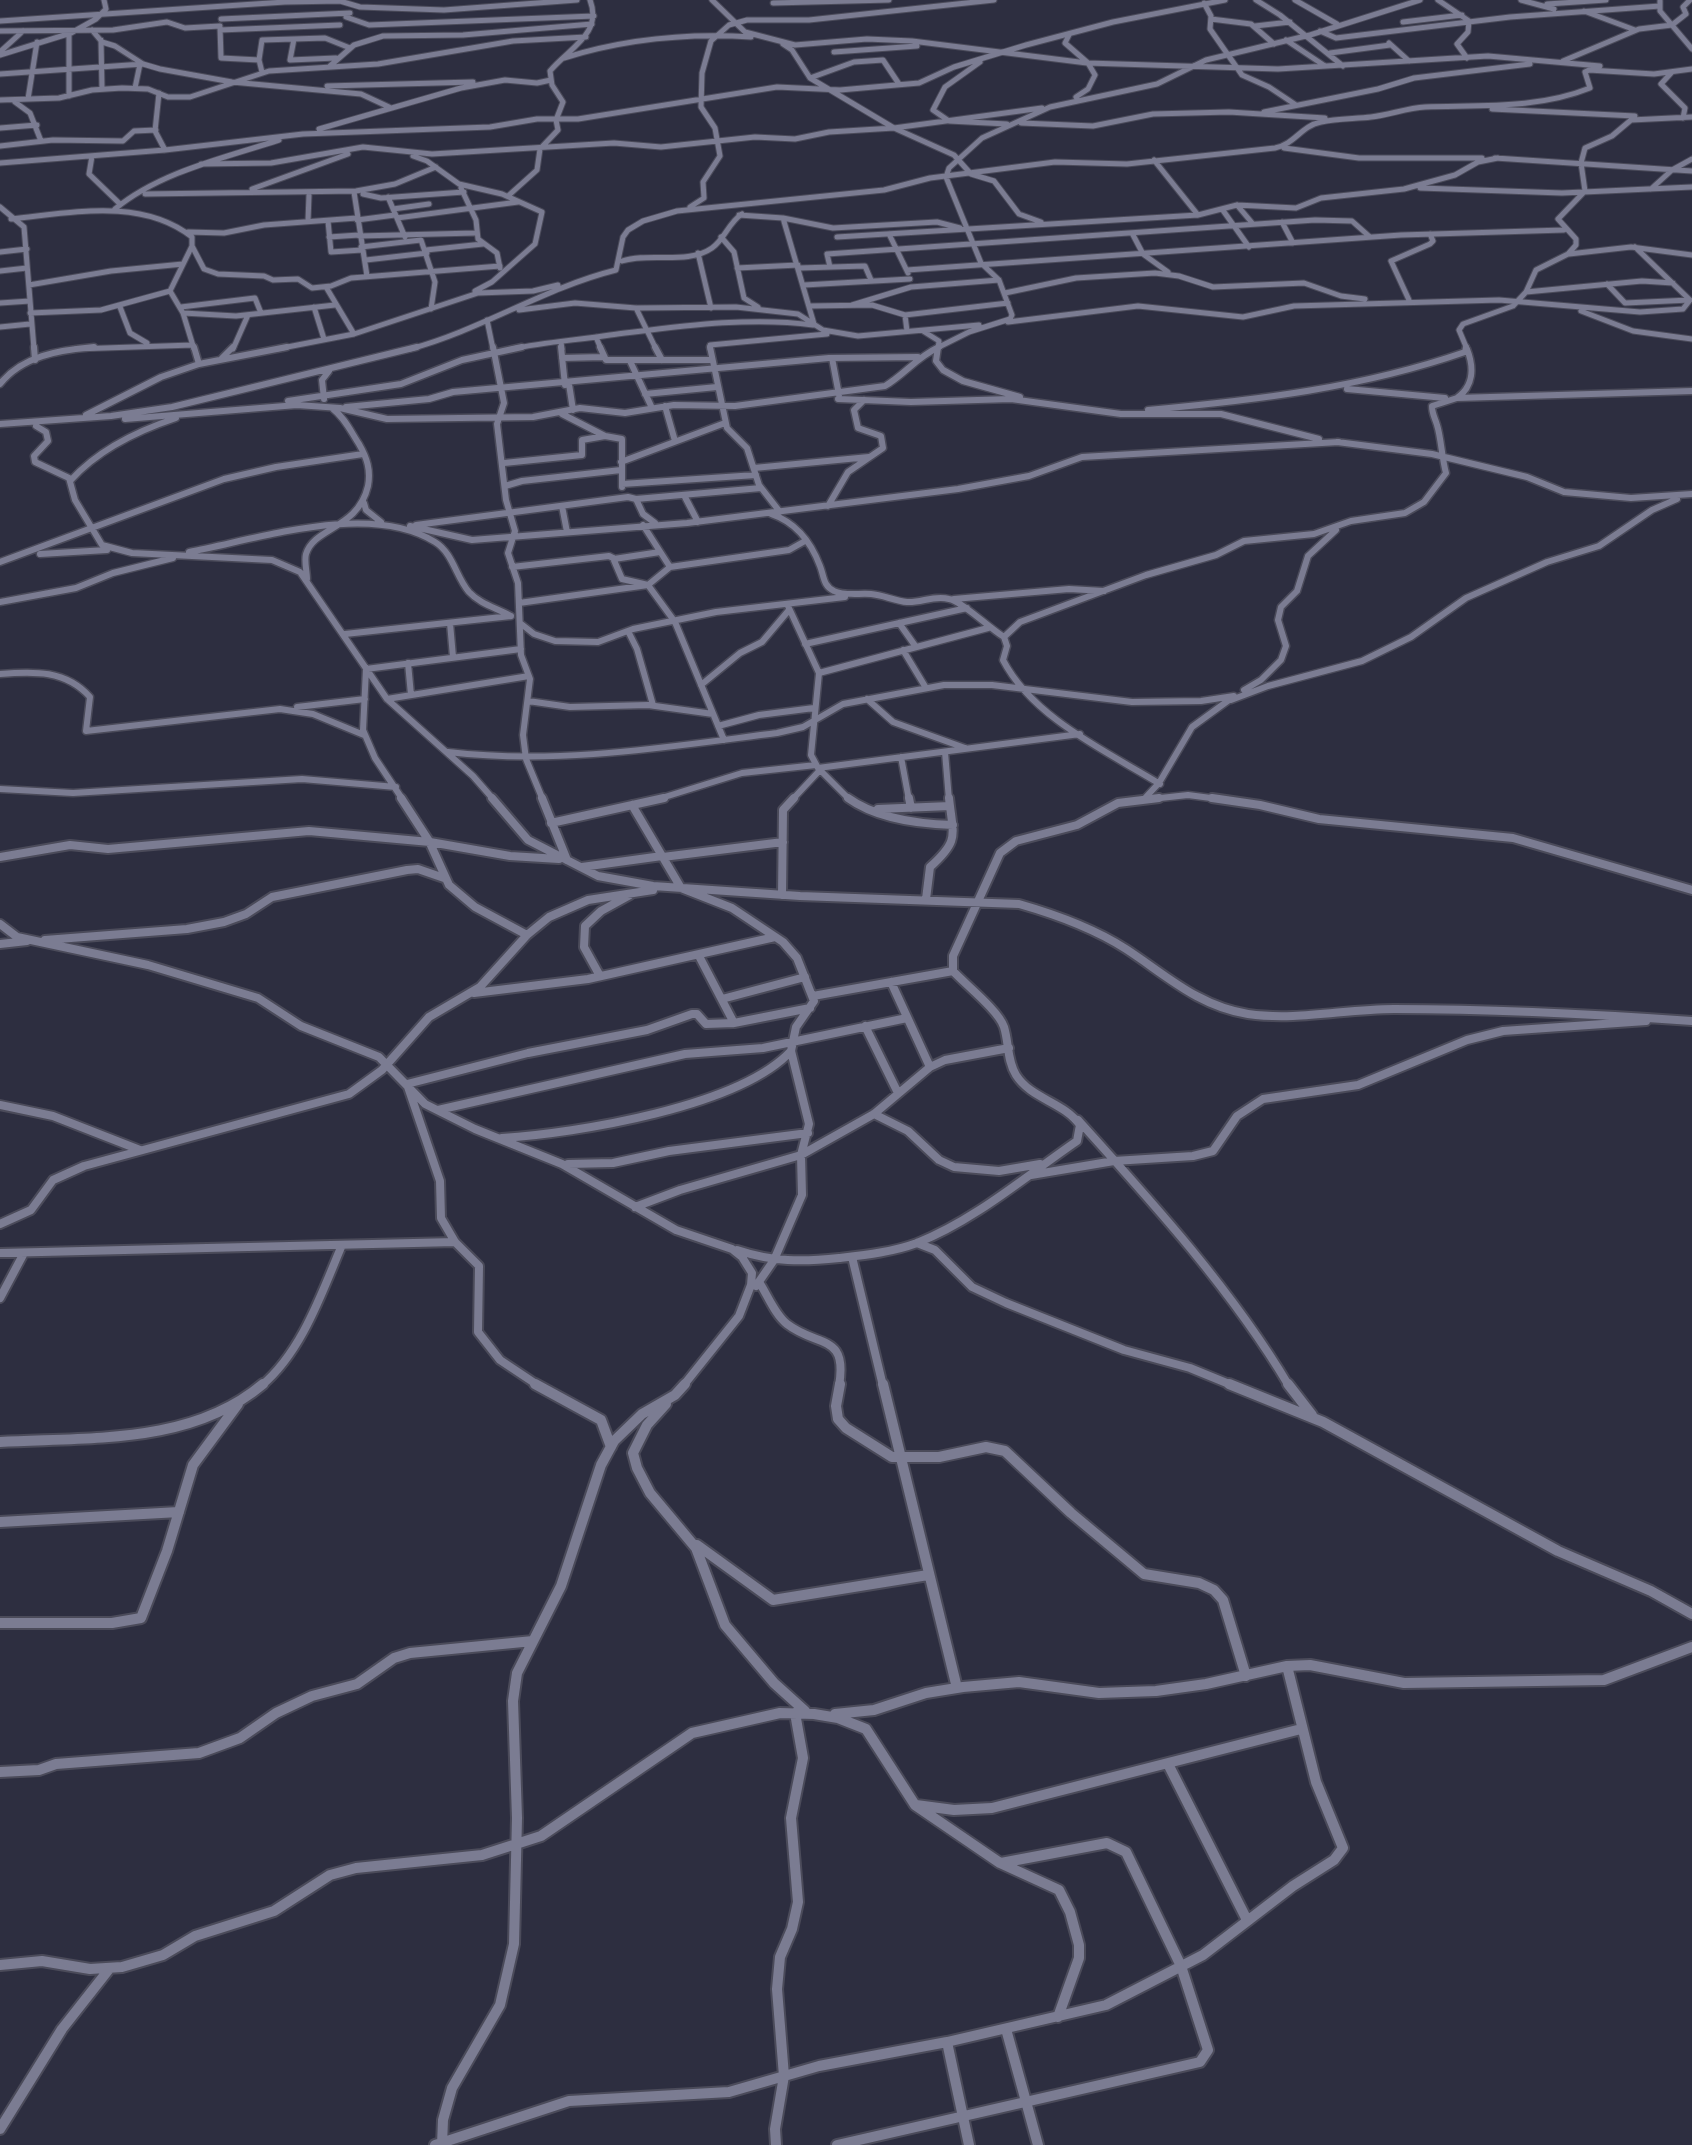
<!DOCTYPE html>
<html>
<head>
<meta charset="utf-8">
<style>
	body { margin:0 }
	canvas { display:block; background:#2d2e40 }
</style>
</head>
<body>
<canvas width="1692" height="2145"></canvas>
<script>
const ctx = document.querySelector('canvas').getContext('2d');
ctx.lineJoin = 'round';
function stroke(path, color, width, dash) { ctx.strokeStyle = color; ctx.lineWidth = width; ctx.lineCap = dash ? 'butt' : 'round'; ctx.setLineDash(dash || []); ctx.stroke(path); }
const streetFar3 = new Path2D(`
	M712,0L745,32L795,45L867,39L912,41L1087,63L1278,69L1488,56L1600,66
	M1256,0L1280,15L1343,66
	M1295,0L1337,24
	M1438,0L1469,21L1468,32L1457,44L1467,58
	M1521,0L1554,9
	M1660,1V11L1692,49
	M773,3L889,0
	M1204,3L1211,16L1210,29L1242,75L1269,87L1296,105
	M1547,4L1606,0
	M1584,11L1635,30
	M346,17L369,25L594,16
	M221,19L350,13
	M1211,19L1251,24L1274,44
	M0,21L285,2L340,1L360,7L444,10L577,0
	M1403,22L1462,15
	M1255,26L1290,22
	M220,27L221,58L259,60
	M92,30L102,42L115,46L143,64L160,69L232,82L361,94L389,107
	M220,30L340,25
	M0,31L113,30L167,22L185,28L220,26
	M1320,31L1336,38L1510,17L1660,6
	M69,33V96
	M1069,35L1065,43L1088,63L1095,75L1088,89L1076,97
	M294,39L290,60L336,58
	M101,40L102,89
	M1286,40L1325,66
	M1389,43L1409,61
	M783,44L792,50L810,78L894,128L954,155L971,174L994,181L1019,214L1041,222
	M0,52L23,31
	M834,52L917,46
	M1330,53L1390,45
	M0,55L71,33L96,19L106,9L104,0
	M564,58C625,39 687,33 751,37
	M1563,61L1639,29L1672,25L1686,14L1683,7L1690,0
	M980,62L945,87L933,110L949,121L1007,124
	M330,66L354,45L383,36L463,35L592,24
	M262,72L259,60L262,40L325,38L350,48
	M1672,72L1661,84L1685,108L1683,118
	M0,74L143,64
	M810,78L854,62L883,60L899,84
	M327,86L473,82
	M135,88L140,64
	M159,93L155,131L165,150
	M28,99L37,42
	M0,100L59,98L92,90L122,88L148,89L168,97H190L269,71L378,64L513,41L586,37
	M15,102L30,113L41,141
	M1492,109L1635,116
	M1264,112L1378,89L1414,78L1530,64
	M1021,123L1093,126L1153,114L1229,112L1325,118
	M0,128L37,125
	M319,129L461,88L505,80L537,83L551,80
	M0,146L53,140L123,141L134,131L156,130
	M1284,148L1359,158H1482
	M92,156L89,174L120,204
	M413,156L427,161L459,184L502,194L542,212L535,244L492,282L475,291
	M1495,158L1692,171
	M1154,160L1198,215
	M0,163L165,150L303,134L490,127L537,119H578L777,87L840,90L919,83L954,67L1026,45L1113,22L1225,0
	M201,164L271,163L363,147L432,154L614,143L661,147L755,137L795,139L829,132L894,128L1042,108
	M461,188L476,220L478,239L497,253L500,268
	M1420,188L1562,193L1692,187
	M252,189L348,154
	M1651,189L1672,170L1692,159
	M354,192L367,276
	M145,194L356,191L395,184L436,167
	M363,194L381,198L464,192
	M508,196L537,170L540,149L558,130L556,120L563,102L552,85L550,71C569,48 603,34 590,0
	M388,197L405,237
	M1237,205L1253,224
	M0,207L24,227L34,349
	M690,207L704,198L703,182L720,156L715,128L701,107L702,73L711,41L729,25L747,20H809L994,0
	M115,209C160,172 224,158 279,140
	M393,209L429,204
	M1222,209L1249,247
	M739,215L783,218L833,228L937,222L960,228
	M397,218L518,202
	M783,218L814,324
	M11,219C71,213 141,197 192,237V246L170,291L101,310L30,313
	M357,220L395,215
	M308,221L309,195
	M328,221L331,252L362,250
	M1282,222L1293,243
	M188,232L224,233L264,225L357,218
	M1132,233L1143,254L1168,272
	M889,234L908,273
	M359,236L475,233
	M329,237L359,235
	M721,237L734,252L744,298L758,307
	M837,237L1198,215L1237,205L1296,208L1321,198L1404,189L1455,175L1478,162L1498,158
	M192,246L204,269L218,274L264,276L273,280L298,279L312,288L331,286L351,278L500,266
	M361,247L421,240L435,282L431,309
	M426,250L483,244
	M0,252L27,249
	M698,253L711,308
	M1569,254L1631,247L1692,255
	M366,260L427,253
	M622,261C649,252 688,265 712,248C725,239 728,223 742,214
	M830,267L827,254L1315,220L1352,221L1370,237
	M737,268L798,265
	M799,268L865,266L871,280
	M907,270L1401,235L1564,230
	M0,271L27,268
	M1607,284L1625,303L1690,300
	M29,285L111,271L183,264
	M804,285L910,279
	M326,287L354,334
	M170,291L183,313L194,349
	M1526,292L1642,281L1673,283
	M1005,293L1076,278L1155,273L1179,276L1213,287L1304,283L1341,296L1365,299
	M1409,300L1391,261L1430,244L1433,241L1430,234
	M0,303L30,301
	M852,305L911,287L999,280
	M810,306L872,305L905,315L907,331
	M120,307L130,333L147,343
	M181,307L255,298L261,313
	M314,307L324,339
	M636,308L656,349
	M519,310L575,303L636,308L736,307L798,314L823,330L858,336L979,325
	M1581,311L1633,331L1692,339
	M183,313L236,316L335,305
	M905,315L1008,303
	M487,320L493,349
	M1008,322L1138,306L1243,317L1294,306L1499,300L1640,312L1683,309L1690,300L1635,247
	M0,327L30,324
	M923,331L939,341L938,349
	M596,337L601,349
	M561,342L562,349
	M75,349L193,345
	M233,349L248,315
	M277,349L354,334L478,293L533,291L558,285
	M410,349C481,330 544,288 616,270L623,237L628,230L643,221L677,211L884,190L930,178L1055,162L1127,164L1275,148C1295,144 1301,126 1321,122C1337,118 1355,119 1371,117C1389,115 1407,108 1425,107C1480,105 1538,109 1590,88L1585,72L1589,70L1654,74L1692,69
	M512,349C544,342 578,340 610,335C676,327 747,316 813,325
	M710,349V345L827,334
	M935,349L969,332L1010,319L1012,315L999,280L981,263L946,177L949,168L982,138L1050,107L1157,84L1206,60L1310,35L1420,0
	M1467,349L1459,330L1463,324L1513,306L1526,292L1536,270L1568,254L1576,245V239L1558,219L1585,191L1581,163L1585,148L1612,136L1631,120L1692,117`);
const streetFar2 = new Path2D(`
	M34,347L35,360
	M194,347L199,364
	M493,347L504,403L497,424L506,500L515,531L508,553L518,583L521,655L530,679L523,735L526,759L543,800
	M561,347L565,385
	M600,347L606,360H711
	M655,347L662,360
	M710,347L727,428L747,448L759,485L780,512
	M938,347L936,361L943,370L963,381L1020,397
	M1467,349C1474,367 1474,386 1457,398L1692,391
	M222,358L233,347
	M562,358L603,357
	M832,358L839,395
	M630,361L652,408
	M0,384C22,356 59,350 94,347
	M569,384L573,410
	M1347,389L1445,398
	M645,394L717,387
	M324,399L322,380L329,371
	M838,399L911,402L1011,399L1121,414H1221L1319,439
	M288,401L401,384L462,360L522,347
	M665,406L675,441
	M346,407L429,399L453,392L829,358L918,357
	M1148,410C1257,400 1361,388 1465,352L1466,347
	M562,414L605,436L622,439V487
	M86,415L161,377L199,364L287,347
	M125,419L297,405L340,408L387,419L533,417L580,408L625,413L674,405L735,406L885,386C905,374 917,357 939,347
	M0,424L111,416L172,407L417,347
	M36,426L46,432L48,441L34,456L35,462L69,478L75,500L102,545L132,553L272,560L300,572L387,699L473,776L494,800
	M1337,442L1432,454L1527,477L1564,492L1631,498L1692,494
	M621,462L725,423
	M504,463L582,455V440L605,436
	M754,468L869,457
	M71,480C99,449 137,431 176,418
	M622,484L756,475
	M505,486L522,481L621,470
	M685,497L698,522
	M636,499L761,488
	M364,503L366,510L381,522
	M562,506L567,532
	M828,506L848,472L883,448L881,436L858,428L854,410L864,400
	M771,514C795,522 811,542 820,566C824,576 823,586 834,591C843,596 860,593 871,594C883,595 895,601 907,602C921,603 934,595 949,599C962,601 989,628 1004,637L1007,646L1003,660C1033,718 1106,751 1160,784
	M416,525L628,497L636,499L643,514L655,523
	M643,525L670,567
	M410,526L472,540L687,523L958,489L1029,476L1082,457L1339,442
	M189,552C259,539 369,501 435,542C453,553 456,577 469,592C480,604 497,608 511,616
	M40,554L107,550
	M614,559L660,552
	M0,562L224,479L276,467L363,454
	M512,567L609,556L613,558L622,579L648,585L675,622L724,740
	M307,579C307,572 304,561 306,554C314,527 358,529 368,486C371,470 367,458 359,444C351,432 345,418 333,409
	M954,599L1069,589L1104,591
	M0,602L76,588L113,573L173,558
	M519,603L648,585L670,567L789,550L805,541
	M788,606L819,673L811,755L818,768L850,800
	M450,623L453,657
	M520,623L534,634L555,641L598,642L633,629L716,612L845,597
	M899,623L916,647
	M628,631L637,649L653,705
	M345,634L511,616
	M1004,637L1020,622L1146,575L1216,555L1244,541L1314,534L1351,521L1405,513L1424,502L1446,473C1442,459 1441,437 1437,425C1435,418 1432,414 1432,406L1457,398
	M805,644L967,608
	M903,650L926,688
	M408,663L411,695
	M819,673L988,628
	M0,674C34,671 66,670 90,697L86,731L280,709L313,714L364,735
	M701,685L740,653L762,642L789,610
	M1244,690L1261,680L1281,660L1286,646L1278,620L1281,607L1297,591L1308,556L1336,530
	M387,699L529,676
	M867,699L893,722L965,748
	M1231,700L1268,686L1362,661L1411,637L1466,598L1547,562L1599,546L1652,510L1677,499
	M528,701L570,707L648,705L713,714
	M297,707L365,699
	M718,726L759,715L814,708
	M448,752C559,765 667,747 777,733L803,727L843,704L944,685H992L1132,702L1201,701L1234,696
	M945,752L949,800
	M901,757L909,800
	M818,768L1080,734
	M0,789L73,793L302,779L396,787
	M1146,797L1159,783L1192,727L1229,700
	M403,800L375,758L363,730L366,669L521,649
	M655,800L742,773L816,765
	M792,800L820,770
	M1142,800L1188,795L1226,800`);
const streetFar1 = new Path2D(`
	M401,798L429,841L449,885L475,907L527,935
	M492,798L528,840L598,876L653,886L800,896L1019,904C1054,914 1095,929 1126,949C1166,975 1198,1006 1248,1014C1297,1021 1345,1009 1394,1009C1493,1009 1593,1014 1692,1021
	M542,798L567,860
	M848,798C877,819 919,824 953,825
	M909,798L911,808
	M1212,798L1260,805L1319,819L1513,838L1692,890
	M632,805L681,888L732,908L783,942L797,958L814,1001L796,1027L791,1051L809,1124L801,1155L802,1195L774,1260L756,1286
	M878,809L950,806
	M551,823L664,798
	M0,857L70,845L108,849L309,831L430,842L510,856L559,859
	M663,857L783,842
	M582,867L662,856
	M782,895L783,810L794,798
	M926,899L930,867C960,840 953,836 949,798
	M0,924L17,937L148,965L258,998L301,1026L379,1057L425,1104L475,1129L562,1164L676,1230L732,1249L742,1257L752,1273L751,1285L739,1316L683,1386
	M45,940L187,929L224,922L246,914L272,897L407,870L418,869L444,878
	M0,944L27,941
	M699,956L734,1023
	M600,976L584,947L585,926L601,911L630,895
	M891,982L930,1067
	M474,993L588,979L775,937
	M813,996L953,971
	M722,999L805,977
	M865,1026L898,1093
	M0,1105L53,1116L140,1150
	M438,1110L685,1054L763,1048L907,1018
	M874,1114L908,1131L939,1160L954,1167L999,1171L1040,1164
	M1078,1120C1153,1203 1232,1290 1289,1386
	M502,1138C577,1133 739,1107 791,1051
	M568,1164L613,1163L669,1151L808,1133
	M1031,1175L1114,1161L1193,1156L1213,1151L1237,1116L1263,1099L1358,1085L1467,1040L1503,1031L1646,1021
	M635,1207L680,1190L801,1155L874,1114L930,1067L945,1060L1009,1048
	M0,1224L31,1210L53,1180L84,1166L349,1094L382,1070L429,1017L480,987L527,935L549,917L588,900L653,890
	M917,1243L935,1250L972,1287L1006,1303L1124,1350L1190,1368L1234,1386
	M737,1250C773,1262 802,1262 839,1258C865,1255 893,1252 917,1243C975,1220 1026,1176 1077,1141L1080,1125C1064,1102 1031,1099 1016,1075C1007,1061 1009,1043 1004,1027C999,1011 965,984 953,971V956L1000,853L1016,841L1077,825L1118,803L1159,798
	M0,1253L455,1242
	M852,1257L883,1386
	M759,1282C767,1294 775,1315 787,1324C818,1348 848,1333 839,1386
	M0,1298L24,1253
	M261,1386C302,1352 322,1292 342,1245
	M539,1386L500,1360L478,1332L479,1266L455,1242L441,1218L440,1181L407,1084L528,1053L647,1030L692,1014H697L706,1024L734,1023L810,1008`);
const street = new Path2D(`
	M535,1384L601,1420L611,1447
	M840,1384L836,1406L838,1419L846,1428L892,1457H939L986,1447L1005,1451L1071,1513L1144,1574L1199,1583L1214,1590L1223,1600L1246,1676
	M883,1384L957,1688
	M1229,1384L1323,1422L1558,1551L1651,1591L1692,1614
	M1288,1384L1312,1415
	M666,1404L647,1425L633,1453L637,1468L650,1493L696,1548L725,1625L774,1683L805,1711
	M0,1442C89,1437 191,1445 263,1384
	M0,1522L179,1512
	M697,1545L773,1600L928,1575
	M0,1623H112L141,1618L167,1551L193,1465L238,1404
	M835,1714L874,1710L926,1693L963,1687L1019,1682L1099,1693L1156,1691L1206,1684L1287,1666L1310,1665L1404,1683L1604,1680L1692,1647
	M1168,1764L1247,1920
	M0,1772L39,1770L56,1764L199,1753L240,1738L276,1713L312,1696L357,1684L394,1658L410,1653L533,1641
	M916,1805L954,1810L992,1808L1301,1729
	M0,1965L42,1961L90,1969L122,1967L163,1955L195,1936L274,1911L330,1875L356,1868L482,1855L541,1836L692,1733L780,1713L814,1714L838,1718L866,1729L915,1805L1000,1863L1059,1890L1070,1912L1079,1945V1958L1058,2017
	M1006,2029L1038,2145
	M947,2042L969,2145
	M0,2129L62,2029L110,1968
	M435,2145L569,2101L729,2092L819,2066L947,2042L1106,2005L1203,1955L1293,1886L1334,1860L1343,1848L1316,1782L1287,1666
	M442,2145L443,2120L452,2088L500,2005L514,1944L517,1818L513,1701L517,1673L561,1586L601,1465L614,1441L642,1414L675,1395L685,1384
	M776,2145L775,2129L784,2076L777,1989L780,1957L792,1929L798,1902L791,1818L803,1758L795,1713
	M837,2145L1200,2062L1208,2050L1181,1966L1126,1852L1107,1843L1001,1863`);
stroke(streetFar3, '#4b4b5a', 7);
stroke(streetFar2, '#4b4b5a', 9);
stroke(streetFar1, '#4b4b5a', 12);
stroke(street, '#4b4b5a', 14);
stroke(streetFar3, '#7b7c92', 5);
stroke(streetFar2, '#7b7c92', 6);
stroke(streetFar1, '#7b7c92', 8);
stroke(street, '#7b7c92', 10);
</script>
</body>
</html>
